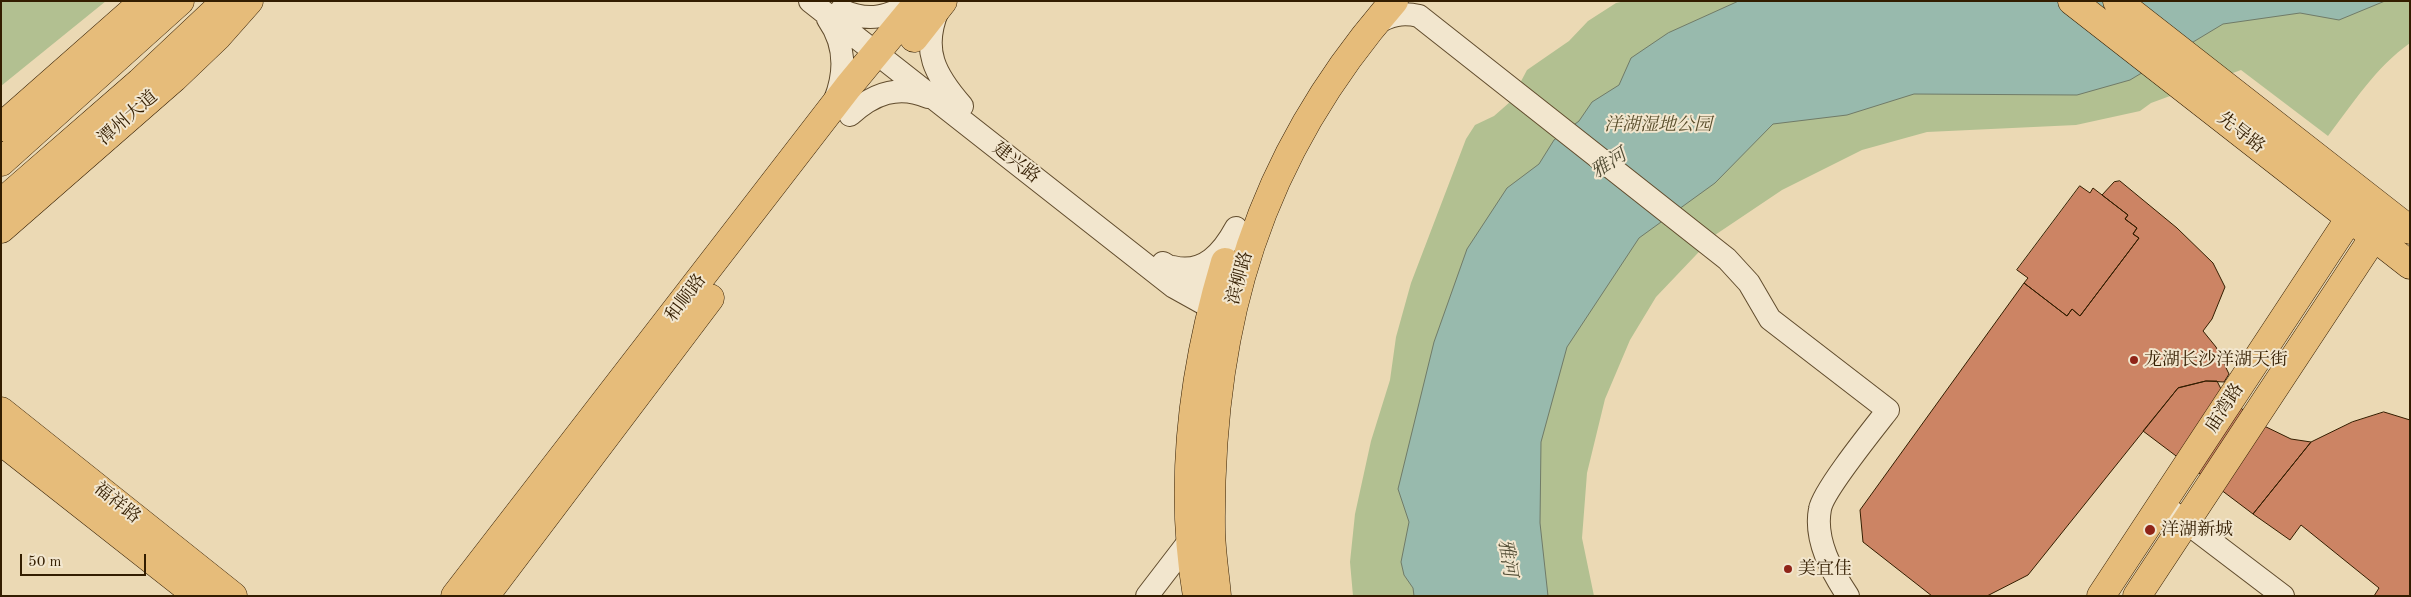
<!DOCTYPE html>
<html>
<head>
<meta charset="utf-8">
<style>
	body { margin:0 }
	#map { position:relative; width:2411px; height:597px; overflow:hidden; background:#ebd9b4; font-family:"Old Standard TT",serif }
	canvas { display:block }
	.frame { position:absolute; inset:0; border:2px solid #331d00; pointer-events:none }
	.scale { position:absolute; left:20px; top:554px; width:126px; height:22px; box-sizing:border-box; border:2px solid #331d00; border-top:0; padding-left:6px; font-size:15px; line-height:18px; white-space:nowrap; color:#331d00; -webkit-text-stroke:4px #f2e6ce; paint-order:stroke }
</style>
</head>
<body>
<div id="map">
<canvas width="2411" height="597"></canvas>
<div class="frame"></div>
<div class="scale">50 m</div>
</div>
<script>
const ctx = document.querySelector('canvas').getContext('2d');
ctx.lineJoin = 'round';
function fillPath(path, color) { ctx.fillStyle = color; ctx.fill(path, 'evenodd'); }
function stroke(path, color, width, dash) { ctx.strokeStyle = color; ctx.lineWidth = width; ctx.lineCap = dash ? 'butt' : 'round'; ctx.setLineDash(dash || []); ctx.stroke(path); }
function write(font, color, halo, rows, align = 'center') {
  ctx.font = font + ' "Old Standard TT","Noto Serif SC",serif'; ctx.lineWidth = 4; ctx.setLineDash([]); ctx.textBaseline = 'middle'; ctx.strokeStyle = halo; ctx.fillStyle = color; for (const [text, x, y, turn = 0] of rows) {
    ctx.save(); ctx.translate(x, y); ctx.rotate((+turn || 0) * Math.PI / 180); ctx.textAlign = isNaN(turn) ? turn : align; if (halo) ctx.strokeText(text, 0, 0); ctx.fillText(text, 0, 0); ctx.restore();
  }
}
fillPath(new Path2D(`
	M1,1H106L1,86Z
	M1625,1H2410V43C2376,67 2353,103 2328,136L2241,70L2151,103L2140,111L2076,125L1927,132L1862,150L1782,190L1715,235L1656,297L1630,340L1605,399L1587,473L1582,538L1594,596H1353L1350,562L1355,514L1371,441L1390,380L1396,337L1411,283L1466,139L1475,125L1494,116L1510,102L1527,70L1569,41L1588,21L1616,3Z`), '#b2c091');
const water = new Path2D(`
	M1739,1H2385L2339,20L2300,13L2223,24L2130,80L2077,95L1914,94L1847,115L1773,124L1715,183L1639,238L1567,347L1541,442L1540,523L1548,596H1414L1413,588L1404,575L1401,562L1409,522L1398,489L1434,342L1467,249L1507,188L1539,164L1554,140L1579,121L1592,102L1619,85L1631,58L1668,33Z`);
fillPath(water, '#98baad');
stroke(water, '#707b68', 1);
const building = new Path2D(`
	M2120,181L2177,228L2213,263L2225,287L2212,319L2203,331L2216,347L2229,374L2224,382L2206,381L2178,388L2028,575L1987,596H1932L1863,542L1860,510L2024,283L2067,316L2072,309L2080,316L2139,238L2133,234L2137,228L2125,219L2128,215L2102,195L2114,182Z
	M2080,186L2090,193L2093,188L2128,215L2125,219L2137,228L2133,234L2139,238L2080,316L2072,309L2067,316L2024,283L2028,278L2017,270Z
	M2206,381H2217L2223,393L2260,424L2291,439L2311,442L2253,514L2143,431L2178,388Z
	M2384,412L2410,420V596H2374L2379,588L2301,525L2290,540L2253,514L2311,442L2352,422Z`);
fillPath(building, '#cc8464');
stroke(building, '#331d00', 1);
const minor = new Path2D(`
	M810,1L1174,287L1201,302L1231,309
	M841,10C869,23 889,17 915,1
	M938,10C921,50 935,75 962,106
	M828,19C845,43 846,72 835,100
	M1375,24C1390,15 1402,12 1419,16L1727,259L1749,283L1770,319L1888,410C1874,428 1823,491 1820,509C1814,540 1832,572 1848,596
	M850,115C873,94 898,84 928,97
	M1163,263L1186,277L1235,289
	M1173,267C1204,275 1223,252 1236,228
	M2162,504L2283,596
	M1147,596L1190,540`);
const major = new Path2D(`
	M2072,1L2410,265
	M2117,1L2410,230
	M914,38L943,1
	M1,411L233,596
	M1,441L198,596
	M455,596L848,87L919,1
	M485,596L710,298
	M1197,596C1178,484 1193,369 1225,262
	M1217,596C1215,573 1211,550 1211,528C1209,323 1258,156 1394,1
	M2101,596L2365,195
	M2137,596L2389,214`);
const highway = new Path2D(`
	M1,127L144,1
	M1,162L180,1
	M1,203L140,82L226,1
	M1,229L174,78L218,36L249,1`);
stroke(minor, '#614c2d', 24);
stroke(major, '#331d00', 29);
stroke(highway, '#331d00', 29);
stroke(minor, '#f2e6ce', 22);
stroke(major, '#e6bc7a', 28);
stroke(highway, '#e6bc7a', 28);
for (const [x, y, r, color] of [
	[2134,360,5,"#8f2418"],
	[2150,530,6,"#8f2418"],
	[1788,569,5,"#8f2418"]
]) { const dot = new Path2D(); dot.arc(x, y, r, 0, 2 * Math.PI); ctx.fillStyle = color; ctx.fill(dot); stroke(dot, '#f2e6ce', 2); }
write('18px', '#331d00', '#f2e6ce', [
	["潭州大道",128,118,-41],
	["先导路",2241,133,38],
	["建兴路",1016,163,38],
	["滨柳路",1240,278,-75],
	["和顺路",686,298,-53],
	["庙湾路",2225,408,-57],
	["福祥路",117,503,39]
]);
write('italic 18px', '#594e2c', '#f2e6ce', [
	["洋湖湿地公园",1658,125]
]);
write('18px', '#331d00', '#f2e6ce', [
	["龙湖长沙洋湖天街",2144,360],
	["洋湖新城",2161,530],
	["美宜佳",1798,569]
], 'left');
write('italic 19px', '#514c34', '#f2e6ce', [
	["雅河",1609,164,-33],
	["雅河",1507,558,81]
]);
</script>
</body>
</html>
